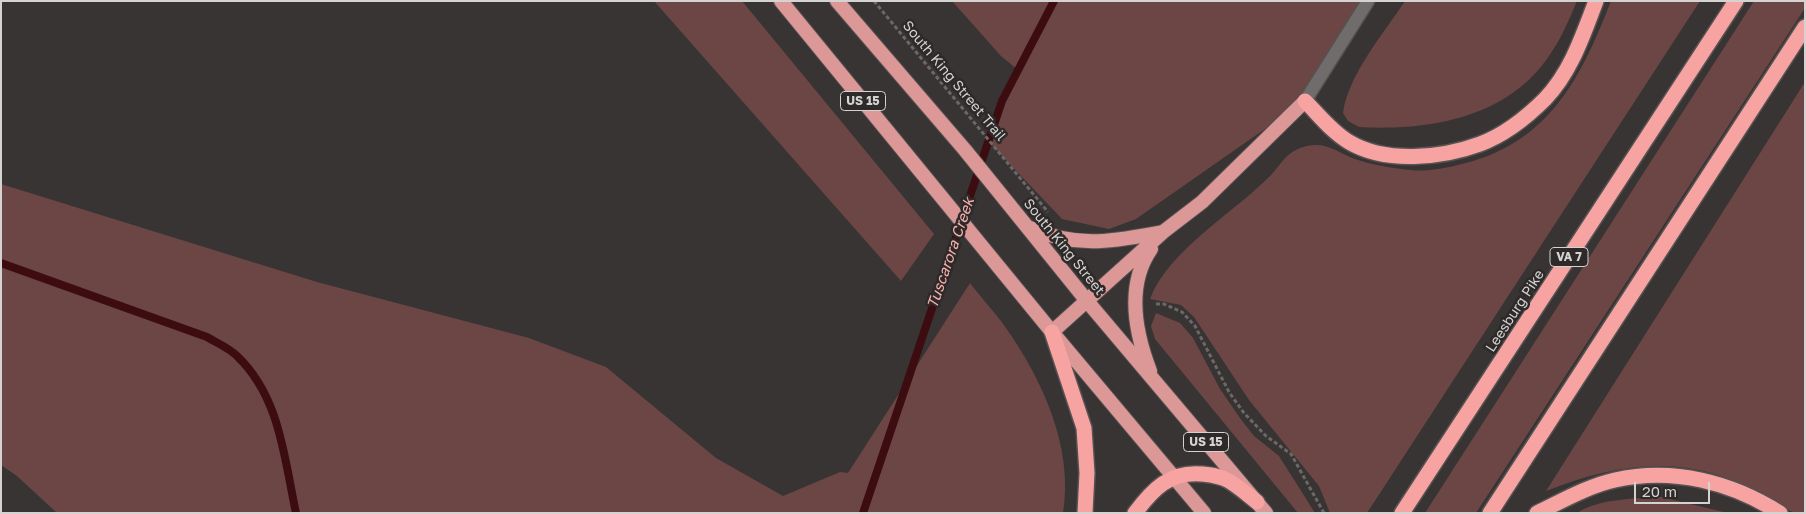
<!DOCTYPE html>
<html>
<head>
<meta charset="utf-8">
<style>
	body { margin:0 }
	#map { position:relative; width:1806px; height:514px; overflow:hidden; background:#383434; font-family:"Golos Text",sans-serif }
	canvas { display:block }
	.frame { position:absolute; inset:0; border:2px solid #d5d2d2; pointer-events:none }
	.scale { position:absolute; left:1634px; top:482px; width:76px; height:22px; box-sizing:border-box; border:2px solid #d5d2d2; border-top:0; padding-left:6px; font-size:15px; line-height:18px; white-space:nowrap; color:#d5d2d2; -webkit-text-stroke:4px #2e2a2a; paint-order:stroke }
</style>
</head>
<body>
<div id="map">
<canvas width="1806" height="514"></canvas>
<div class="frame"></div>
<div class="scale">20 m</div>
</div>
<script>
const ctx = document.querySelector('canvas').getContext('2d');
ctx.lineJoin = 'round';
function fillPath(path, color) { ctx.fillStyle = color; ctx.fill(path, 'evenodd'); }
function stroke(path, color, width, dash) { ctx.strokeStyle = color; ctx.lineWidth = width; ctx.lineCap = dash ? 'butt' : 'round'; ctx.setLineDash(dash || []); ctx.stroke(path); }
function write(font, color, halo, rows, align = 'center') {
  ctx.font = font + ' "Golos Text",sans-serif'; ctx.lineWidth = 5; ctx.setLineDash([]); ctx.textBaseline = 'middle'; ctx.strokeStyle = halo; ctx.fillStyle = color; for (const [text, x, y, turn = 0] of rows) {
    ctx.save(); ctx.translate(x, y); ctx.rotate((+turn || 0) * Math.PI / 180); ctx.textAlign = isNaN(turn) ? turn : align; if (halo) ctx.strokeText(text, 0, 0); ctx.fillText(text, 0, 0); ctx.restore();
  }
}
fillPath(new Path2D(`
	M654,1H742L934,234L901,281Z
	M952,1H1370L1305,101L1136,219L1109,229L1062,219L987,140L1002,101L1018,70L1001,56Z
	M1405,1H1577C1569,20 1561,39 1549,56C1507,118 1429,131 1359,127L1348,121L1343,113C1348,75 1384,33 1405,1Z
	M1611,1H1700L1367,513H1330L1319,486L1249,400L1194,317L1181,305L1150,299C1167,252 1233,213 1268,178C1276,171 1282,159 1291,153C1298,148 1307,145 1316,145C1329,144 1343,155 1355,159C1372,165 1391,168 1410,170C1427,172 1446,168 1462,164C1549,143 1581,78 1611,1Z
	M1754,1H1805V8L1476,513H1425Z
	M1805,82V513C1801,513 1796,513 1793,512C1784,509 1776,501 1767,496C1758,491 1749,487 1739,483C1674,454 1610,466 1546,491Z
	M1,184L317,282L529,338L606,367L716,458L783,496L840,472L848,473L970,283C981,298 995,312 1006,328C1042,379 1074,448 1063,513H57L17,476L1,465Z
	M1156,313L1180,323L1193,338L1220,389L1240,418L1254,436L1279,456L1315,513H1298L1155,339L1151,326Z
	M1661,497L1728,513H1577C1601,498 1633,499 1661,497Z`), '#6b4645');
stroke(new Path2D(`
	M1,263L207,337C217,343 229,348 237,356C280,397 284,457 296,513
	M863,513L1002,101L1054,1`), '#3c0c10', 8);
const minor = new Path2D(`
	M1305,101L1368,1`);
const trunk = new Path2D(`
	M781,1L1052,332L1204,513
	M837,1L965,150L1087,301L1266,513
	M1030,228C1079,249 1113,241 1163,232
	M1052,332L1163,232L1202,202L1305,101
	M1150,371C1135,332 1126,285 1151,249`);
const motorway = new Path2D(`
	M1305,101C1319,115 1332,132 1349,142C1386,164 1442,158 1480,144C1504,135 1527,117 1545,99C1571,72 1583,35 1596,1
	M1052,332L1084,428L1087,473L1085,513
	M1135,513C1153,489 1170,471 1202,474C1211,475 1221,476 1229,481C1239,487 1248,495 1257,502
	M1402,513L1736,1
	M1490,513L1805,27
	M1537,513C1562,501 1588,486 1615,480C1673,467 1731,482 1780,513`);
stroke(minor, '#565252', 15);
stroke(trunk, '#565252', 16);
stroke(motorway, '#565252', 18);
stroke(new Path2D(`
	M874,1L1048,212
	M1156,304H1164L1182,312L1195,326L1229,392L1244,413L1266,436L1291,454L1324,513`), '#6c6868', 3, [4, 2.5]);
stroke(minor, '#706c6c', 12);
stroke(trunk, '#dc9897', 14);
stroke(motorway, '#f7a3a2', 15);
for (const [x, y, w] of [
	[863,101,45],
	[1569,257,38],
	[1206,442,45]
]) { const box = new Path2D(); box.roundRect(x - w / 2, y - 9.5, w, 19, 4); ctx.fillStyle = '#2e2a2a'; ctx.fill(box); stroke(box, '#d5d2d2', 1); }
write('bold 12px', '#d5d2d2', null, [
	["US 15",863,101],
	["VA 7",1569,257],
	["US 15",1206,442]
]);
write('14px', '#d5d2d2', '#2e2a2a', [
	["South King Street Trail",954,81,50],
	["South King Street",1064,247,51],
	["Leesburg Pike",1515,311,-57]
]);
write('italic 15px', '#f7b0ae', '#2e2a2a', [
	["Tuscarora Creek",951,253,-71]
]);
</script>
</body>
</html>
